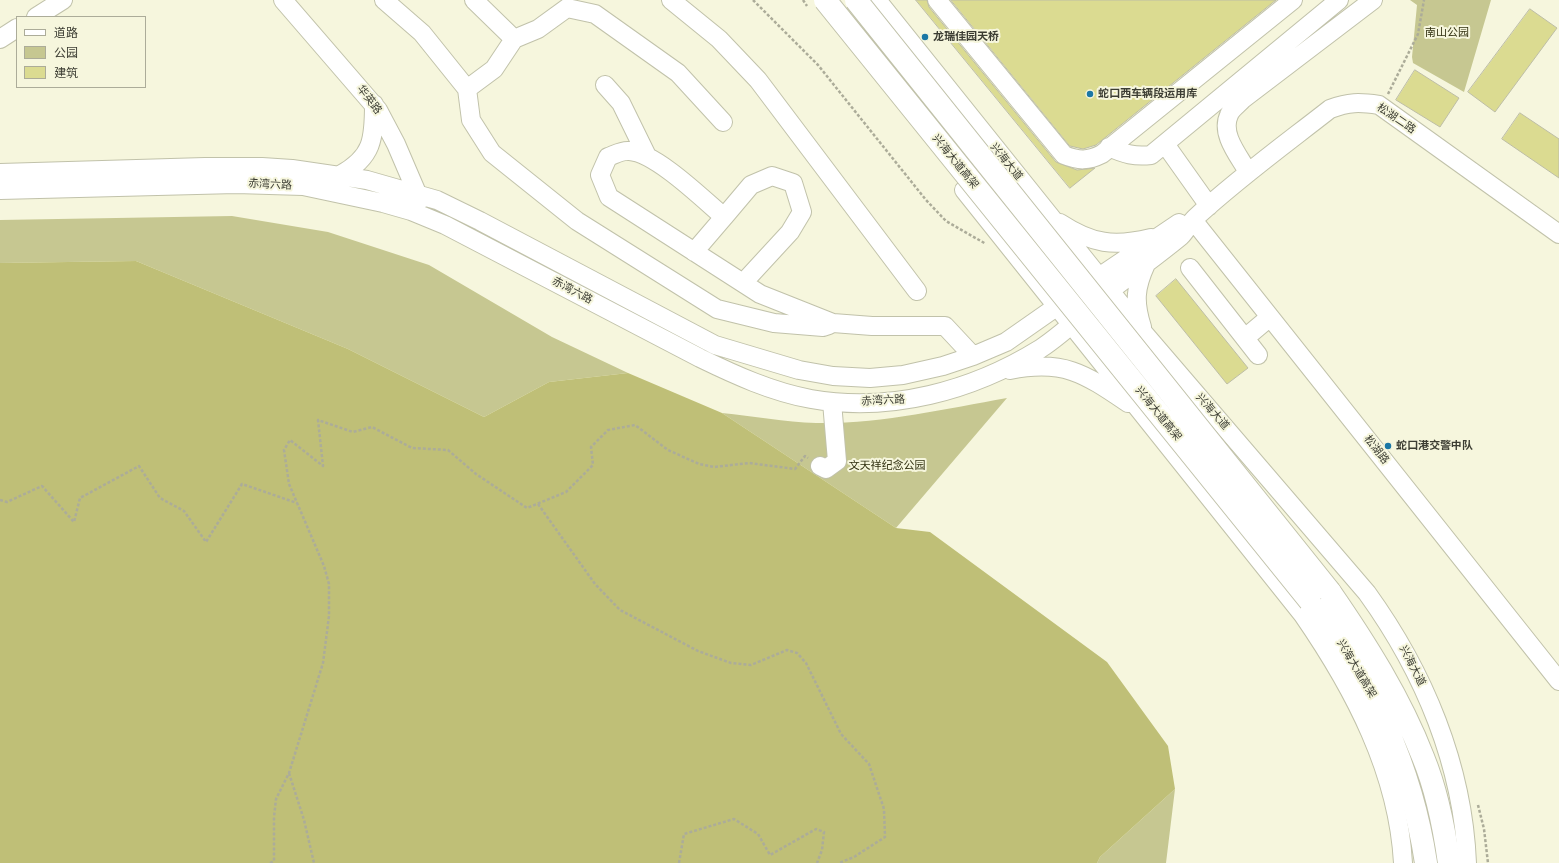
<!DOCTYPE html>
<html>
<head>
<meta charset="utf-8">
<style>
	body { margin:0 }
	#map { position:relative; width:1559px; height:863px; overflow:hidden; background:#f6f6dd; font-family:Poppins,"Noto Sans SC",sans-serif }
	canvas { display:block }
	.legend { position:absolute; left:16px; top:16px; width:130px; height:72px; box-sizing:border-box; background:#f6f6dd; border:1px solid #acac99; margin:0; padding:5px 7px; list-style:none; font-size:12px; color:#3c3d33 }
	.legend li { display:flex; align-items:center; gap:8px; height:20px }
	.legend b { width:20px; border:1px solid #acac99 }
</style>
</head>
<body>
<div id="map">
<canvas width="1559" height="863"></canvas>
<ul class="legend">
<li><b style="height:5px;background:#fff"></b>道路</li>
<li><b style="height:11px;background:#c6c791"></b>公园</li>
<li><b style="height:11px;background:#dbdb91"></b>建筑</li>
</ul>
</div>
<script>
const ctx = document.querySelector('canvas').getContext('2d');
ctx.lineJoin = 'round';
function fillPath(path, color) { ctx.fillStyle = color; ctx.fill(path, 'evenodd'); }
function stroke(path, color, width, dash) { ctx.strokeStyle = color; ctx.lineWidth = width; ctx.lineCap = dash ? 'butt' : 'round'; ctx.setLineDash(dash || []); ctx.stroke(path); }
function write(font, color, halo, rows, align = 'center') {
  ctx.font = font + ' Poppins,"Noto Sans SC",sans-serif'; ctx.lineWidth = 4; ctx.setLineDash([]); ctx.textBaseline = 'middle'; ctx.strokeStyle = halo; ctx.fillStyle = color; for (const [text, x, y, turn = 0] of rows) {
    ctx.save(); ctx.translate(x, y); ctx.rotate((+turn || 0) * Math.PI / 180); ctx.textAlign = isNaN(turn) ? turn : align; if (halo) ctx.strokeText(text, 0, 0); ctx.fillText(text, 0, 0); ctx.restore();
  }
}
fillPath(new Path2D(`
	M1410,0H1491L1464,92L1413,63L1412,57L1417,5Z
	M232,216L328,232L429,265L552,337L628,373L549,382L484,417L348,349L136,261L0,263V220Z
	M1007,398L896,528L722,413C753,416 785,422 816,423C881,424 944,409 1007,398Z
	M1175,789L1166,863H1097L1100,857Z`), '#c6c791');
fillPath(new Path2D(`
	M136,261L348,349L484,417L549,382L628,373L722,413L896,528L930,532L1107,662L1168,746L1175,789L1100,857L1097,863H0V263Z`), '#bfbf77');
const building = new Path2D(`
	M916,0H927L929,7L1056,162L1077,170L1095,168L1070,188Z
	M951,0H1276L1096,145L1083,149L1070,146Z
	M1530,9L1557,28L1495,112L1468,92Z
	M1415,70L1459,98L1440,127L1396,100Z
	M1520,113L1559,139V178L1502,139Z
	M1176,279L1248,368L1227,384L1156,296Z`);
fillPath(building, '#dbdb91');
stroke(building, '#bdbda6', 1);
const minor = new Path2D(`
	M283,0L378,110L396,144L420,200
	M384,0L422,33L467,89L471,120L492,153L577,221L717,309L774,323L823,327L829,325
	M474,0L514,39L538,29L567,8L595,14L678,73L723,122
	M671,0L719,39L758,80L917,291
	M877,0L1143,332L1367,593C1424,672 1463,765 1467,863
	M937,0L1064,155C1079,161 1088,161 1102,154L1293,0
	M36,17L63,0
	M0,39L17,28
	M605,85L621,103L646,154
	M467,89L494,69L514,39
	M1165,144L1209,206
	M1109,147C1124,154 1135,157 1151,155L1339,0
	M1248,172C1239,156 1220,134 1229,115C1231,109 1239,104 1243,99L1373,0
	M0,173L205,167H262L292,169L367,180L437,200L480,221L715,345L799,370L833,376L870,378L903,375L943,366L973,356L1006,342L1099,277L1179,223
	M340,175C373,157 374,139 374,104
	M0,190L236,184L303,186L383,203L411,211L445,225L700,358C735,375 772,392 811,399C890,413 972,391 1040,349C1066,332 1087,310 1111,290C1134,272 1158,255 1181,236C1186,231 1189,224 1195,218C1237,179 1284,145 1330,109C1349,102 1359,102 1379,105L1559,234
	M964,190L1303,615C1354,689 1398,772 1403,863
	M1193,220L1559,681
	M1060,223C1092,244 1114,247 1151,238
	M694,252L724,217
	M1190,268L1258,355
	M743,283L790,232L802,212L793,183L772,176L751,185L724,217C703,199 655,152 629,151C622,150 614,155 608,157L600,175L609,197L760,294L833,323L872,326H945L973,356
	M1142,327C1134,302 1135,288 1146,264
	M1245,338L1270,317
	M1010,370C1064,359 1085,374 1128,403
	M820,466L826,469L837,461L832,402`);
const major = new Path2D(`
	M1330,592C1366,644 1400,698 1423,757C1437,791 1444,827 1449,863
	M1310,601C1371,679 1411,764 1426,863`);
stroke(minor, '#c1c2aa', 20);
stroke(major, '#c1c2aa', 24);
stroke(new Path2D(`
	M753,0L818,65L926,200L946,221L986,244
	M803,0L807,6
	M1388,94L1418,34L1424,0
	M0,500L7,502L42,486L74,522L80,498L139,466L160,498L184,511L206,542L242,484L297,503
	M538,504L595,584L620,610L698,651L731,663L751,665L787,650L797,653L806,663L841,734L869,764L884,809L885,837L854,857L839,863
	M289,773L304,820L314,863
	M1478,805L1484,829L1488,863
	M270,863L274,861V817L276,799L289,773L323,663L329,616V584L324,566L289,484L284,450L290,440L323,466L318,420L353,432L372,427L412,448L448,450L476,474L527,508L566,492L593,465L591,447L608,430L635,425L668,450L699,464L714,467L749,463L795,469L805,456L808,458
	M679,863L684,834L734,819L758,834L770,855L816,829L824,832L822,850L817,863`), '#acac99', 2.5, [3, 2]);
stroke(minor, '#fff', 18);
stroke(major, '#fff', 22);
const majorBridge = new Path2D(`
	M825,0L1310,601
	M856,0L1330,592`);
stroke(majorBridge, '#c1c2aa', 24, []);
stroke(majorBridge, '#fff', 22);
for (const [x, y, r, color] of [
	[925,37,4,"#1b77a5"],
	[1090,94,4,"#1b77a5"],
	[1388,446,4,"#1b77a5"]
]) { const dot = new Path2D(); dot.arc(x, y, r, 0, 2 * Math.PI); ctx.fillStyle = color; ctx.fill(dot); stroke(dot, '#f6f6dd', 1.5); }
write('11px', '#313010', '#f6f6dd', [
	["南山公园",1447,33],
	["文天祥纪念公园",887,466]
]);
write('bold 11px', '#3c3d33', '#f6f6dd', [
	["龙瑞佳园天桥",933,37],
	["蛇口西车辆段运用库",1098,94],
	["蛇口港交警中队",1396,446]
], 'left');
write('11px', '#3c3d33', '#f6f6dd', [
	["华英路",369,100,53],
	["松湖二路",1396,119,34],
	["兴海大道高架",955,162,51],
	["兴海大道",1006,162,51],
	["赤湾六路",270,185,3],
	["赤湾六路",572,291,28],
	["赤湾六路",883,401,-3],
	["兴海大道",1212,412,49],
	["兴海大道高架",1158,414,51],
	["松湖路",1376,450,52],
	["兴海大道",1412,666,63],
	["兴海大道高架",1356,669,59]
]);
</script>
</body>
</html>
